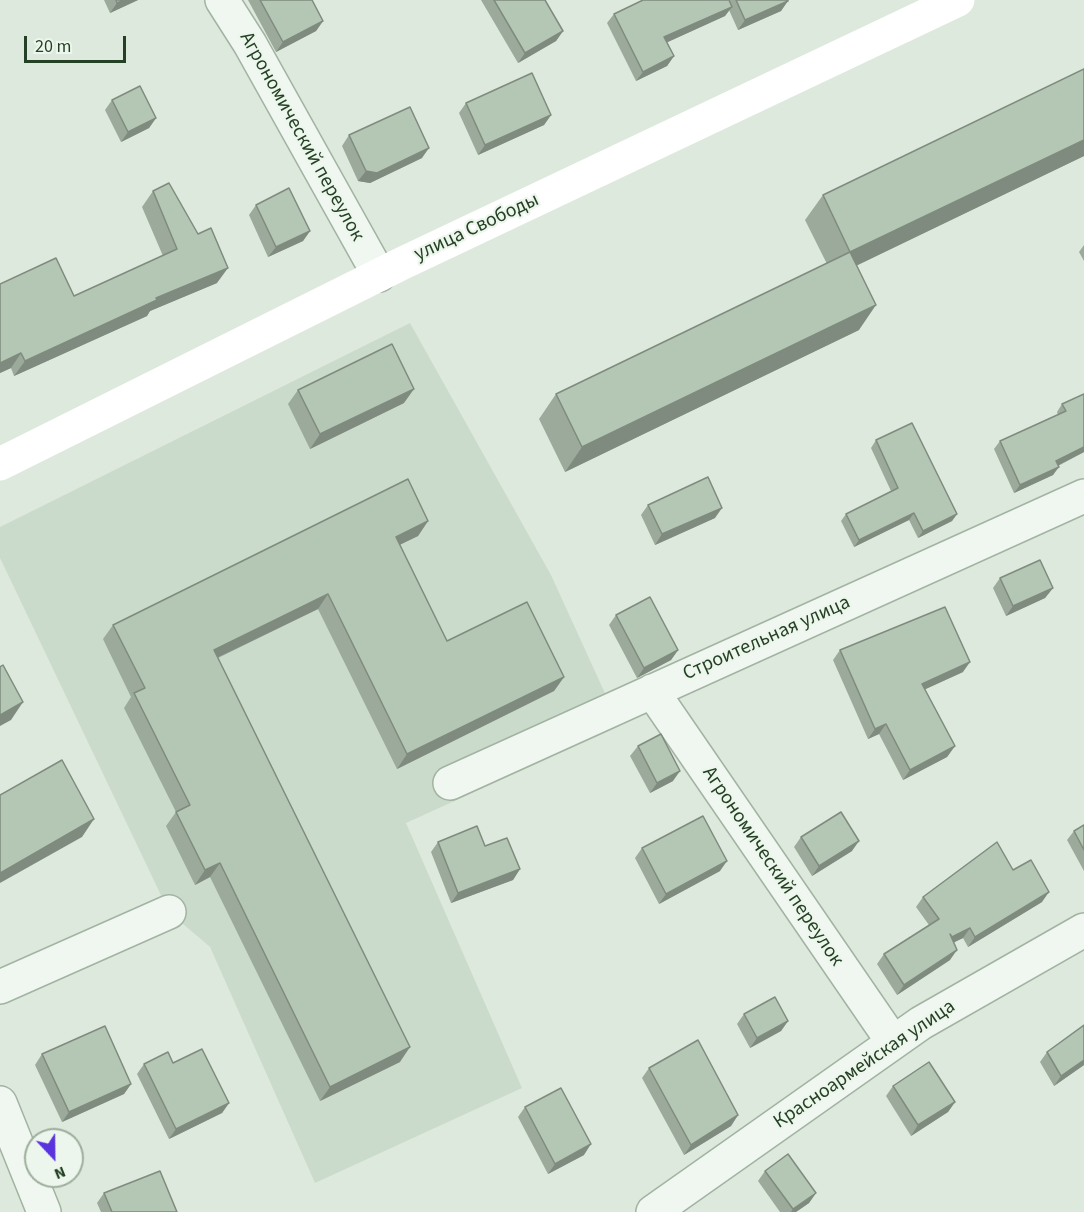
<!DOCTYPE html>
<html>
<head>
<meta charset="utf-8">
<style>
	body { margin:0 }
	#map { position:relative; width:1084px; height:1212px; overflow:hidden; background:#dde9dd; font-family:"Source Sans 3",sans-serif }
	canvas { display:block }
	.north { position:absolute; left:24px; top:1128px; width:60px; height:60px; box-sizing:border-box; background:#edf6ec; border:2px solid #9dae9c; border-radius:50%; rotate:158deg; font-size:16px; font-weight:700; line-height:24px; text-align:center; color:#254125 }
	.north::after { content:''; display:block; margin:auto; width:21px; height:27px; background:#5933dc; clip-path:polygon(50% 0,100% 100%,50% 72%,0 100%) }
	.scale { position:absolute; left:24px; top:36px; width:102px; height:27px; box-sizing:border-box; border:3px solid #254125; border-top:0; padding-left:8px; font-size:18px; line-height:21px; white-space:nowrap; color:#254125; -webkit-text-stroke:4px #edf6ec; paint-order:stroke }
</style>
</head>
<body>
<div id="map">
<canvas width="1084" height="1212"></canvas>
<div class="north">N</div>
<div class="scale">20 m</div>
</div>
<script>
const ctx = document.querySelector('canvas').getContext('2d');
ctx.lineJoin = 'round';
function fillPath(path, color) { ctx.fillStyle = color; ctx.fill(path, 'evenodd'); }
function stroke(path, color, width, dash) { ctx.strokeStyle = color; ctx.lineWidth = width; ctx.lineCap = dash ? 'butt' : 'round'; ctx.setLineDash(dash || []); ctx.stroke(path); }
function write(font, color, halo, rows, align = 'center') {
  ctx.font = font + ' "Source Sans 3",sans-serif'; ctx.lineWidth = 4.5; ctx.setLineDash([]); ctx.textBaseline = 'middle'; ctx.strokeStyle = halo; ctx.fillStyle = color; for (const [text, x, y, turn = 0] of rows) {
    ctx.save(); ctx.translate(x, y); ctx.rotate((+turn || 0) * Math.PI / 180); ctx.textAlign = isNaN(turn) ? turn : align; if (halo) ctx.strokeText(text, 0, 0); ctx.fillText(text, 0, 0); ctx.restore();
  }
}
fillPath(new Path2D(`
	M410,323L551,575L620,726L406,823L522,1088L315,1183L210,947L169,912L0,558V527Z`), '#cbdbcb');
const street = new Path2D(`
	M222,0L250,44L379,275
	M652,691L893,1042
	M450,783L1084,496
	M0,987L169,912
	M0,1103L44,1212
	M653,1212L921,1023L1084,930`);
stroke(street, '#a2b3a2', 36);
stroke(street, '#f0f6f0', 33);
stroke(new Path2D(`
	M0,464L403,263L958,0`), '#fff', 33);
fillPath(new Path2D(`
	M104,0H138L110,13Z
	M248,0H312L323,21L316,31L276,52Z
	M481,0H545L563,31L556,41L518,63Z
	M643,0H788L781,11L738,30L729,10L725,16L667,42L674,56L667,66L636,81L607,23L614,14Z
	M1084,69V156L857,265L859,330L565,472L539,419L556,394L827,264L805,220L823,195Z
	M112,100L156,118L149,128L121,142L105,110Z
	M466,103L551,115L544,125L478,155L459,113Z
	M349,135L422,158L370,183L358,181L342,146Z
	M153,191L217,283L150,311L147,316L14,376L11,368L0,373V284L74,296L163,256L142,207Z
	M256,205L310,231L303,241L268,257L249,215Z
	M1084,245V261L1079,252Z
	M298,390L404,403L310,449L288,404Z
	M1084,394V452L1058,466L1053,475L1014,493L994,449L1000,441L1058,415L1057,412L1062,404Z
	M876,440L957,514L952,521L918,538L909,520L854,547L841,521L846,514L891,491L871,448Z
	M648,505L715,518L655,545L641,515Z
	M428,521L418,536L399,545L447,641L564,677L554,691L397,769L318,609L218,658L400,1062L320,1101L210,877L195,885L166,826L176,812L124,708L131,697L103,639L113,625Z
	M1000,578L1053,588L1045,598L1006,616L993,588Z
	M616,615L678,650L671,660L637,678L609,625Z
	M840,650L963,672L925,689L955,746L947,757L903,780L879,734L868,739L833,660Z
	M638,746L673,781L650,793L630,756Z
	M1084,825V871L1067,840L1074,831Z
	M801,837L852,851L812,876L794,847Z
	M438,842L485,846L520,869L513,880L451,903L431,852Z
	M642,848L720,871L659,904L635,858Z
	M1013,870L1042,902L968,947L963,938L953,942L950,960L897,995L877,964L884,954L929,925L916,907L923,897Z
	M744,1014L788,1021L781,1031L750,1048L737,1024Z
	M1084,1025V1065L1054,1086L1040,1062L1047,1052Z
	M42,1054L131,1084L124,1094L62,1122L35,1065Z
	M173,1063L229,1103L222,1113L169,1139L137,1074L144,1064Z
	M649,1068L738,1115L731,1126L684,1155L642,1078Z
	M893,1086L955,1102L948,1112L911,1136L886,1096Z
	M525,1107L584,1155L548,1174L518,1117Z
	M765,1171L816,1193L809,1203L796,1212H780L758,1181Z
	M104,1193L177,1212H101L97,1203Z`), '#9baa9b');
fillPath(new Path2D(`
	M124,0H138L110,13L117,3Z
	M788,1L781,11L738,30L745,20Z
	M732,7L725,16L657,47L664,37Z
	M323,21L316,31L276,52L283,42Z
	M563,31L556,41L518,63L525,53Z
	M674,56L667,66L636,81L643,72Z
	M551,115L544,125L478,155L485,145Z
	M156,118L149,128L121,142L128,132Z
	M1084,140V156L833,277L850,252Z
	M429,148L422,158L370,183L358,181L366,171Z
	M310,231L303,241L268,257L276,247Z
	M228,268L217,283L150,311L147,316L14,376L25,361L156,298Z
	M876,305L859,330L565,472L582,447Z
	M21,353L11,368L0,373V363Z
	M414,389L404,403L310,449L320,434Z
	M1084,447V452L1051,469L1056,461Z
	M1059,467L1053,475L1014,493L1020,485Z
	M722,508L715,518L655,545L662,534Z
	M914,513L909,520L854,547L859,540Z
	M957,514L952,521L918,538L923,531Z
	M428,521L418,536L385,552L396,537Z
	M1053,588L1045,598L1006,616L1013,606Z
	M328,594L318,609L204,664L214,650Z
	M678,650L671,660L637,678L644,668Z
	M970,662L963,672L915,694L922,684Z
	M564,677L554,691L397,769L407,754Z
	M23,702L11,720L0,726V715Z
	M886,724L879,734L868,739L875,729Z
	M955,746L947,757L903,780L910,770Z
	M680,771L673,781L650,793L657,783Z
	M94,819L82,837L0,883V873Z
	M859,841L852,851L812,876L819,866Z
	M727,861L720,871L659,904L666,894Z
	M220,863L210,877L195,885L205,870Z
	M520,869L513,880L451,903L458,893Z
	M1049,892L1042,902L968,947L975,937Z
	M970,928L963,938L945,947L952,937Z
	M957,950L950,960L897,995L904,985Z
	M788,1021L781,1031L750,1048L757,1038Z
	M410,1047L400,1062L320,1101L330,1087Z
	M1084,1060V1065L1054,1086L1061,1076Z
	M131,1084L124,1094L62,1122L69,1112Z
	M955,1102L948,1112L911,1136L918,1125Z
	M229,1103L222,1113L169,1139L176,1129Z
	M738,1115L731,1126L684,1155L691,1145Z
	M591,1144L584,1155L548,1174L555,1164Z
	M816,1193L809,1203L796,1212H791L793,1209Z`), '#7e8b7e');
const building = new Path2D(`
	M116,0H124L117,3Z
	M260,0H312L323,21L283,42Z
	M494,0H545L563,31L525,53Z
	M643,0H729L732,7L664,37L674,56L643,72L614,14Z
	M736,0H788V1L745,20Z
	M1084,69V140L850,252L823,195Z
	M532,73L551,115L485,145L466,103Z
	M140,86L156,118L128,132L112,100Z
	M410,107L429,148L377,173L366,171L349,135Z
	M169,183L198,234L211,228L228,268L156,298L157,300L25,361L21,353L0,363V284L56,258L74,296L177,249L153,191Z
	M289,188L310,231L276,247L256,205Z
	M850,252L876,305L582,447L556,394Z
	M392,344L414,389L320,434L298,390Z
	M1084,394V447L1056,461L1059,467L1020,485L1000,441L1066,411L1062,404Z
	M912,423L957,514L923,531L914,513L859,540L846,514L898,488L876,440Z
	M708,477L722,508L662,534L648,505Z
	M408,479L428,521L396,537L447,641L527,602L564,677L407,754L328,594L214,650L410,1047L330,1087L220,863L205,870L176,812L190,805L134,693L145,688L113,625Z
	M1040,560L1053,588L1013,606L1000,578Z
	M650,597L678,650L644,668L616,615Z
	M945,607L970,662L922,684L955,746L910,770L886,724L875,729L840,650Z
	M3,665L23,702L0,715V667Z
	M661,734L680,771L657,783L638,746Z
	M62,760L94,819L0,873V795Z
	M841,812L859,841L819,866L801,837Z
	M703,816L727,861L666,894L642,848Z
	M1084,825V850L1074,831Z
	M477,826L485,846L507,838L520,869L458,893L438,842Z
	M997,842L1013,870L1031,860L1049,892L975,937L970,928L952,937L950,934L957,950L904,985L884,954L939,919L923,897Z
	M775,997L788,1021L757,1038L744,1014Z
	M1084,1025V1060L1061,1076L1047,1052Z
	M105,1026L131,1084L69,1112L42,1054Z
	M698,1040L738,1115L691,1145L649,1068Z
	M202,1049L229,1103L176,1129L144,1064L168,1052L173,1063Z
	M929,1062L955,1102L918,1125L893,1086Z
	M561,1088L591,1144L555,1164L525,1107Z
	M788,1154L816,1193L793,1209L765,1171Z
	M160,1171L177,1212H112L104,1193Z`);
fillPath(building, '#b4c6b4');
stroke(building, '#7e8b7e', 1.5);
write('20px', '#254125', '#edf6ec', [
	["Агрономический переулок",301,137,61],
	["улица Свободы",477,228,-25],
	["Строительная улица",767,639,-24],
	["Агрономический переулок",772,867,56],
	["Красноармейская улица",865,1065,-34]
]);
</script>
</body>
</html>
